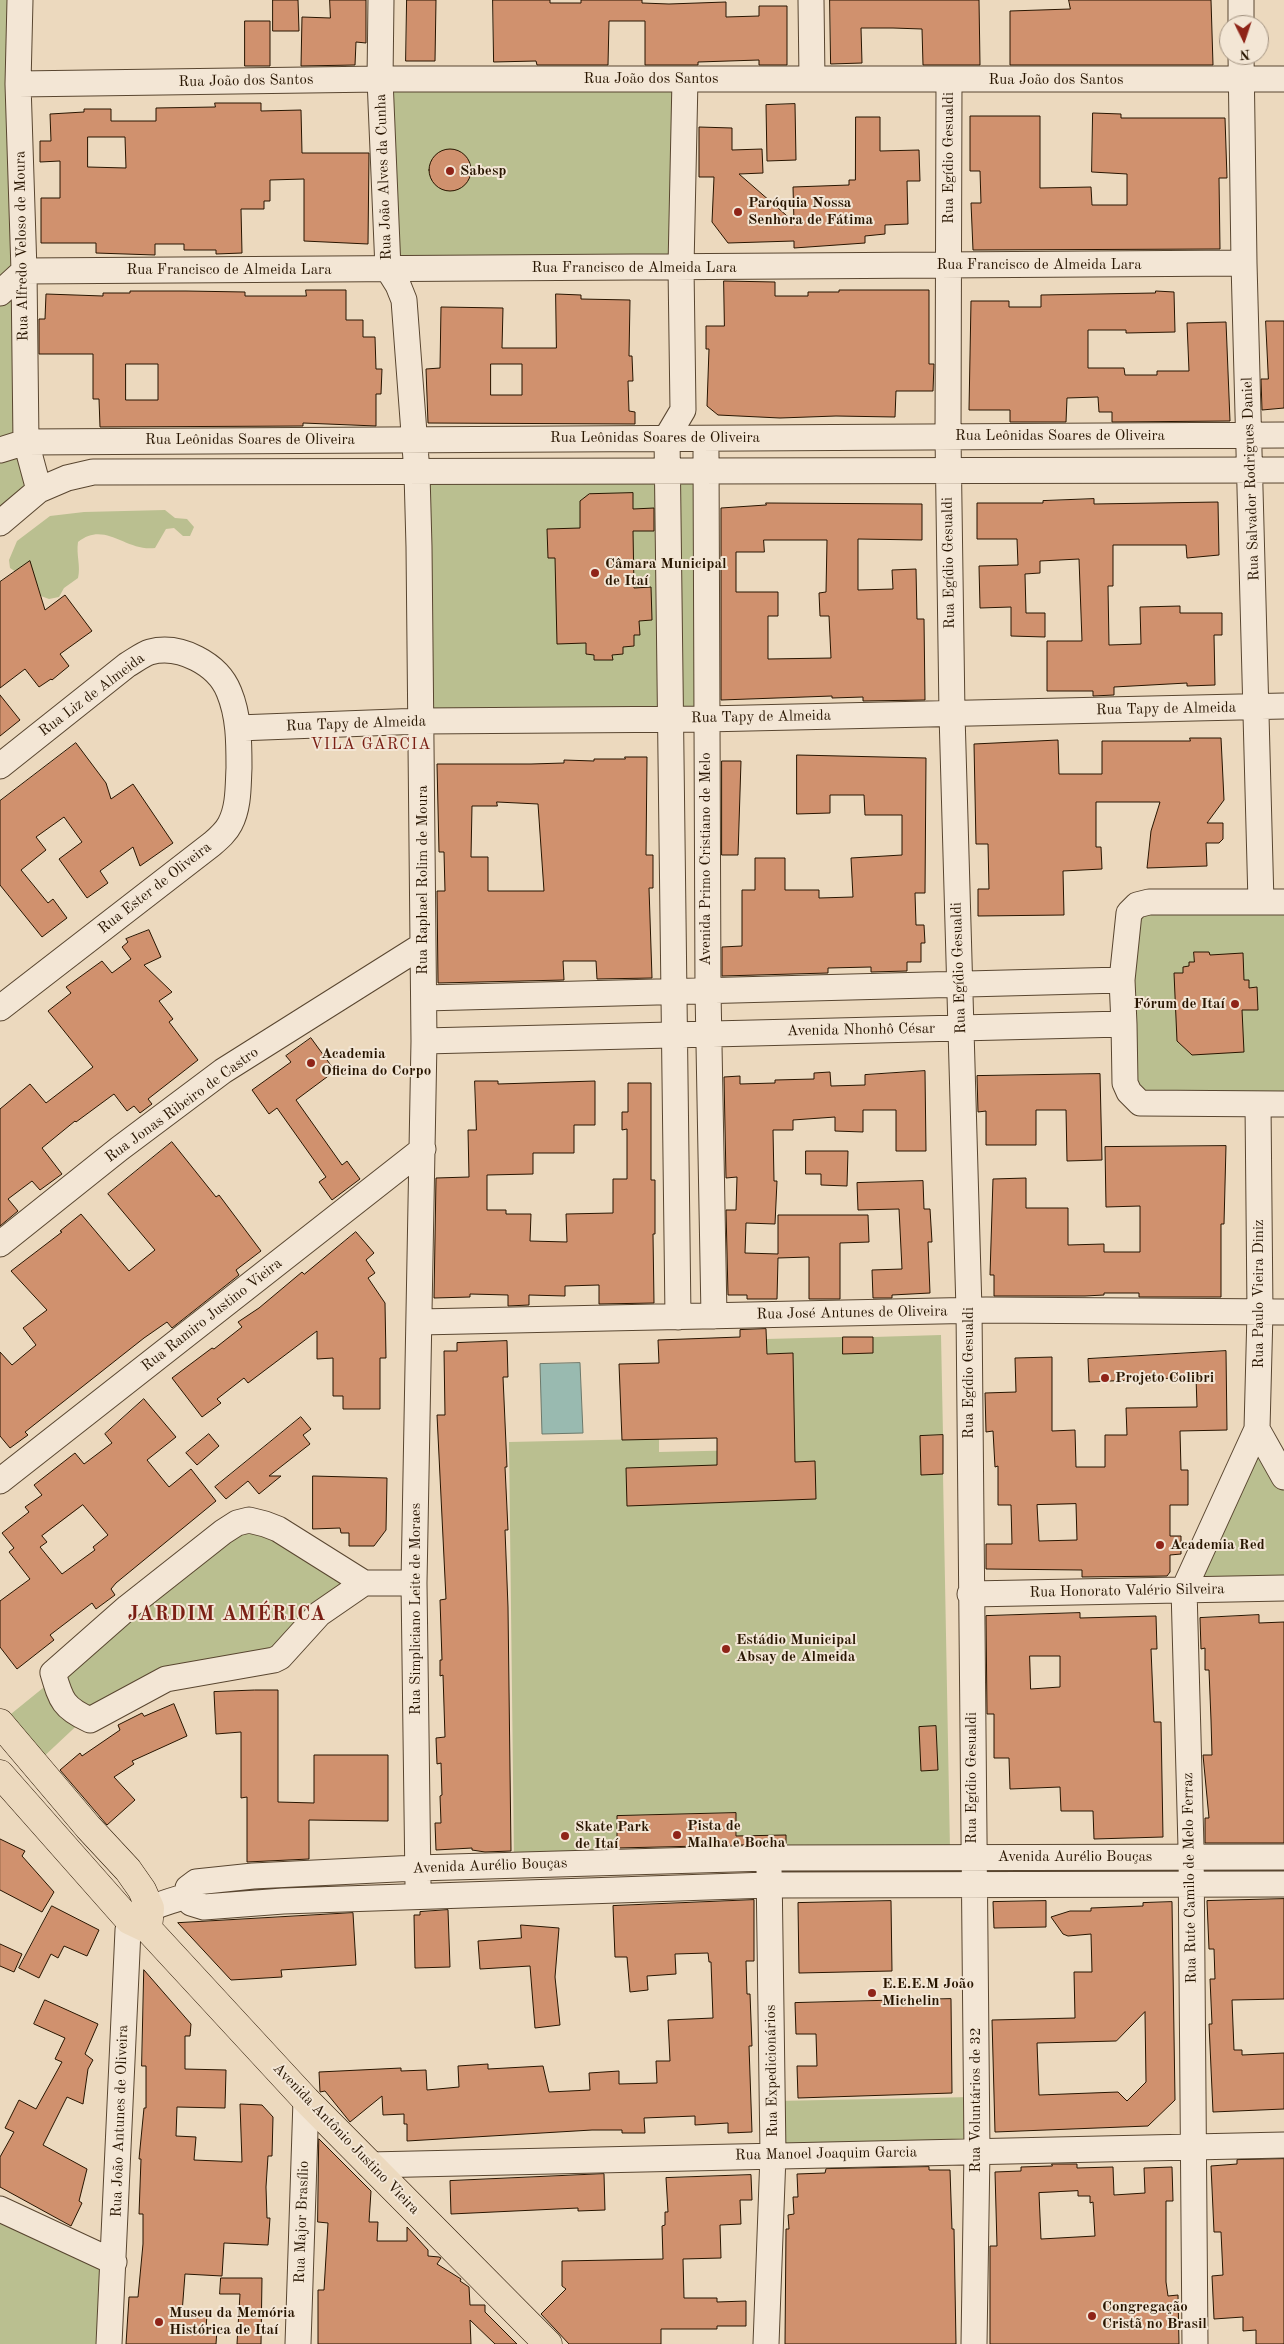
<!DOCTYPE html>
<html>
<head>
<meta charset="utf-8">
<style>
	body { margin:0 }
	#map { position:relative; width:1284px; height:2344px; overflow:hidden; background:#ecd9be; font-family:"Old Standard TT",serif }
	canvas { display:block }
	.north { position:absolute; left:1219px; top:15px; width:50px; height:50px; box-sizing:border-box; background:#f3e6d5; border:1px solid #a29280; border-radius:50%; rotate:176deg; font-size:14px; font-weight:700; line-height:20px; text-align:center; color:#281500 }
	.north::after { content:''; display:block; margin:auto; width:18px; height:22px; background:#8f2418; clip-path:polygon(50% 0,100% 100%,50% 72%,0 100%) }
</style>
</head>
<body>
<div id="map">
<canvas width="1284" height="2344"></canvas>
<div class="north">N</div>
</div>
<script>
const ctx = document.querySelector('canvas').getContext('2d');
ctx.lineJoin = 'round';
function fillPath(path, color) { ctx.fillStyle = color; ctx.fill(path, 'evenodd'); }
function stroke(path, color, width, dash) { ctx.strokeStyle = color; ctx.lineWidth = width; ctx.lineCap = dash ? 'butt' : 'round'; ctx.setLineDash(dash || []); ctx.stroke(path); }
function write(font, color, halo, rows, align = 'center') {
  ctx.font = font + ' "Old Standard TT",serif'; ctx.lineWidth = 4; ctx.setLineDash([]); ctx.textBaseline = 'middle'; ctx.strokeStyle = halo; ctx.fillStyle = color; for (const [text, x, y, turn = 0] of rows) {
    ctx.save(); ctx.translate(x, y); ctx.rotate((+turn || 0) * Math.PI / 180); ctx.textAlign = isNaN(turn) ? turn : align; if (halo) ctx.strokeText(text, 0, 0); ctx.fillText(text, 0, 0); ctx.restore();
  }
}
fillPath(new Path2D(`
	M0,0H8L23,440L0,446Z
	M677,84L676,263L388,269L384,85Z
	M22,448L34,489L0,518V455Z
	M703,473V716L425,719L420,476Z
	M165,510L175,518L187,519L194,527L190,536H183L174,528L166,529L155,548C126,552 105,520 78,542C76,555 81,566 78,578L64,588L59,597L49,599L41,596L38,586L10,568L9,560L17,541L50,516L84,512Z
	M1284,902V1104L1135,1099L1129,913Z
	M941,1335L943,1435L920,1436L921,1474H943L950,1850L787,1853L786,1836H761V1854H737L736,1813L617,1816V1859L514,1861L509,1442L647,1439L659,1422V1452L795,1449L793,1353L733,1354L766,1339L843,1337V1353L873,1352V1337Z
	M1256,1441L1284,1490V1584L1187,1587Z
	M244,1525L352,1581L290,1642L87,1716L39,1761L6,1718Z
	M972,2097L973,2147L776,2151L775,2101Z
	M0,2209L114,2262L109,2344H0Z`), '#babf90');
const water = new Path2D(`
	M580,1363L583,1433L542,1434L540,1364Z`);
fillPath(water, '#99bab0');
stroke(water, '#6c786a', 1);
const building = new Path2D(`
	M273,0H298L299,31H273Z
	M330,0H366V43L356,42L355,65L301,66L302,17L330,18Z
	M407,0H436L435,61H406Z
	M493,0H550V3H581V0H642V3L669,4L726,2V17L759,16V6H787V65H759V60L698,62V65H645V21H609L608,65H537L536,61L494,62Z
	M830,0H979L980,65H923L922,29L893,28H861L862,63L831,64Z
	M1069,0H1211L1213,65H1010V11L1070,9Z
	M245,21H270V66H245Z
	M215,103H261V111L301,110L302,153H369L368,244L304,241V179L270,180V201H264V209H241L242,253L216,254V250H184V244H155V255L96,253V243H41V198H60V161L40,162V141H51L50,114L84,112V109H111V121H156V108L215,107ZM88,137H125L126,168L88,167Z
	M795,104L796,160L767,161L766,105Z
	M1093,113L1121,114V118H1225L1227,178H1219L1220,249L973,250L971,203H981L980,171H970V116H1040V188L1091,187L1092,205H1127V174L1092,172Z
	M856,117H880V151L919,150L920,181H907L908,224L885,225V234L865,236V243L794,248V241L728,243L712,222L714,177H699V127L732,128V150L762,149L763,173L739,174L794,222L793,187L849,185V180H855Z
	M429 170a21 21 0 1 1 42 0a21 21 0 1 1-42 0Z
	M724,281L775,282V296H808V292H839V290H929V364H934L933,391H896L895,417L836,416L780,418L718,415L707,406L709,349H706V326H724Z
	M306,290H346V320H363V337H375L376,369H382L381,394H376V426L303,423V426L100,427L99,399H93V354H39V319H45L46,294L103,296V293H130V291H186L245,292V296H306ZM126,364H158V400H126Z
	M1156,291L1174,292L1175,332L1126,333V330H1088V368H1124L1125,375H1157V371H1189L1187,323L1226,322L1230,421L1112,422V412H1099L1098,397L1067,398L1066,422H1010V410H969L971,301H1009V307H1041V295L1155,293Z
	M556,294L581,295V299L630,300L629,356H632L633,381H628L629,411L635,412V424L428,423L426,369L440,368L441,307L503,308L502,348H556ZM491,364H522V395H491Z
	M1266,321H1284V408L1262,410L1261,379H1268Z
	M633,493V509L654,508V531H633L634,588L651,587L652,620L639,621L640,635H634V646L623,647V654L612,655L613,660H594V655L586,654V643L557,644L555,558H548L547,529L580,528V501L589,494Z
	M1094,499V504L1218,502L1219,555L1187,558L1186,545H1113V586H1108L1109,645L1141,644L1140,607L1180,606V613H1222V635H1214L1215,685L1187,686V683L1114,687V695L1093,696V691H1047V641H1082L1079,559L1040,561V573L1025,574L1026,613H1045V637L1011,636V607L980,608L979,566L1018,565L1017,539H977V503H1043V501Z
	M766,503L922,504V540L858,539V590L893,589L892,570L916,569L917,619H924L925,700L863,701V697L832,698V696L721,700V508L766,505ZM764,540H827L826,592L819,593L820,616H829L831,658L768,659V616H778V592H736V552H764Z
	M30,561L45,610L65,595L92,631L60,654L69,666L52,680L51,679L39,687L25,669L0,688V582Z
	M0,695L20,720L0,736Z
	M1190,738H1221L1224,800L1207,823H1223V839L1219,843H1206L1207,866L1147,868L1151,831L1160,802H1096V847H1101L1102,869L1063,871L1064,915L978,916V889H989L988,844H976L974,744L1058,740L1059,774H1102V741H1190Z
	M76,743L106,783L111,799L133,784L173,843L140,866L133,847L100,871L108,883L87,898L59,859L82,842L64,817L36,837L46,850L21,870L48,903L53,899L67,918L42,937L0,885V801Z
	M797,755L926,758L925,893H915L916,925H924L925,943H921V962H907V971L871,972V967L828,968V973L722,976V947L742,946V890H755V858H785V890H819V898L853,897L851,858L902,855V815H865L864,795H830V813L797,814Z
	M625,757H647L646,855H653V888H649L652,978L597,979L596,961H563L564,980L438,983L437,891H445L444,852H439L437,764H531L564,763V760L594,761V759H625ZM497,802L538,804L544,891H488V857H471L472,806H497Z
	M722,761H741L738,855H722Z
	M149,930L161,957L144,965L172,992L159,1001L173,1019L169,1022L198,1060L148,1099L152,1104L140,1113L134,1106L127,1111L114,1094L76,1122L75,1121L42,1148L62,1174L40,1190L32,1181L8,1199L18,1211L0,1226V1109L30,1084L46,1103L93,1067L48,1011L71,993L66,987L102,961L112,973L131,959L122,947L128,942L126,939Z
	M1194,952H1209L1210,955L1243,953L1244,980H1249V988L1257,987L1258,1010H1242L1244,1052L1192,1055L1177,1041L1174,973H1183V967L1189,966V962H1194Z
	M311,1038L335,1071L296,1100L342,1165L347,1161L360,1179L332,1200L319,1182L326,1177L277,1108L269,1114L252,1090L291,1062L286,1056Z
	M925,1071L926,1151H896V1110H863V1132L835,1131V1117L793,1120V1130H773L774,1181H777L775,1224L746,1223L745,1253L778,1254V1215H868L869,1242L840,1243V1299H809V1257L778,1258L777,1299H747V1295H728L726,1210H736L737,1177L726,1178L724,1077L740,1076V1084L775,1083V1080L814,1079V1073L830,1072L831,1086L865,1085V1075Z
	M1100,1074L1102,1160L1067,1161L1066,1110H1036V1145H986V1111L978,1112L977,1076Z
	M475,1081H498V1084L595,1081V1125H574V1153H533V1174L487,1175V1210H506V1214H531L530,1241L567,1242L566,1214L613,1213V1179H627V1129L622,1130V1112H628V1083H651V1180H655V1234H653L654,1303L599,1304V1285L565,1286V1296L529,1295V1305L508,1306V1295L470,1294V1297L434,1298L436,1178L469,1177L468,1130H476Z
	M172,1142L216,1197L219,1195L261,1251L236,1270L239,1275L172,1328L167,1322L144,1338L25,1432L28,1435L10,1448L0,1436V1352L12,1365L36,1345L23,1328L47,1310L11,1271L62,1232L60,1231L81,1214L129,1271L155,1250L108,1194Z
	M1226,1146L1224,1224H1221V1297H1139V1293H1104V1295L1085,1296H994V1275H990L993,1179L1026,1178V1208H1068V1245L1104,1244V1252H1140V1206L1106,1207L1105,1147Z
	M806,1151H848L847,1186L821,1185V1174H806Z
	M923,1181L924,1209H930L932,1242H928L930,1293L892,1295V1298H873L872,1270L902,1269L899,1209L858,1210L857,1183Z
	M356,1232L374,1253L366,1260L375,1273L368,1278L385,1303L386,1358H380V1409H343V1396H333V1358L317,1359V1331L248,1383L244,1378L217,1399L221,1403L202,1417L172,1378L212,1348L214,1349L242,1327L238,1322L259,1308L302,1272L304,1274Z
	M766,1329L767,1354L793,1353L795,1462L815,1461L816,1499L627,1506L626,1468L717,1465V1438L622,1440L619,1364L659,1363L658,1340L740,1337V1330Z
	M843,1337H873V1353L843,1354Z
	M507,1341L508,1377H503L507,1467H505L508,1530H505L508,1607L511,1851L485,1852L472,1850V1848L436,1850L435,1823H441L440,1796L442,1795L441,1763L437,1764L436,1738L445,1737L443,1675L440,1676V1660H442L440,1600L446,1599L437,1415H445L444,1351H457V1343Z
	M1226,1351L1227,1430L1180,1431L1181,1470H1188V1505H1170V1536H1181V1554L1170,1555V1572L1167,1576L1082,1577V1570L986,1569V1544H1012L1011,1505H998V1466L995,1467L993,1431L986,1432L985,1393L1016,1392L1015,1358L1052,1357V1431L1075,1430L1076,1467H1105V1435H1127L1126,1408L1197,1407L1196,1377L1089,1382L1088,1359ZM1076,1504L1077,1540L1039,1541L1037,1505Z
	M144,1399L176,1437L147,1460L169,1487L191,1469L216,1501L116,1583L111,1589L115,1595L96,1609L92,1603L50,1635L54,1640L17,1669L0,1647V1601L30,1579L9,1552L14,1548L2,1533L29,1512L25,1507L42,1495L34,1485L75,1453L84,1464L112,1443L105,1434ZM83,1505L108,1535L93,1547L95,1550L62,1574L40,1547L47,1542L42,1536Z
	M301,1417L311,1429L303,1435L310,1444L269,1476H281L259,1494L248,1481L226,1499L215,1487Z
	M209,1434L219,1446L197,1465L186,1453Z
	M943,1435V1474L921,1475L920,1436Z
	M313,1476L387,1478L386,1530L374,1546H349V1533H341L340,1528L313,1529Z
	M1080,1613V1618L1156,1616L1157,1649H1151L1154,1722H1161L1163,1837L1094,1839L1093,1811H1061L1060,1787L1010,1789L1009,1758H994V1714H987L986,1616ZM1030,1656H1060V1687L1031,1689Z
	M1259,1615V1623L1284,1622V1843H1205V1818H1209L1203,1755H1212L1211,1720L1209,1670H1205V1648L1201,1649L1200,1618Z
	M255,1690H278V1802L314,1803V1755H388V1821L309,1820V1859L247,1862V1797L241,1798V1732L216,1734L214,1692Z
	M174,1704L187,1736L132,1761L134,1764L114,1777L135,1800L107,1825L60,1770L80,1753L82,1756L120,1730L118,1725L142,1713L144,1716Z
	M936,1726L938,1770L921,1771L919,1727Z
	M736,1813V1836L786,1835V1844L617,1848V1816Z
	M0,1839L25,1851L22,1856L54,1892L42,1912L0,1890Z
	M1284,1899V1999L1232,2000L1234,2050H1242V2055L1284,2053V2109L1213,2112L1209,2024H1212L1210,1979H1215L1214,1949H1209L1207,1901Z
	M754,1900V1961H746L747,1994H750L752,2046H749L752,2132L728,2133V2123L695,2125V2116L644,2118L645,2133H622V2130H592L407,2141V2124H404V2114L383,2115L382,2096L350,2122L325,2091L320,2092L319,2072L401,2068V2071L426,2070L427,2090L459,2087L458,2066L488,2064V2069L543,2066L549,2092L590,2090L589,2073L619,2071V2084L657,2083L656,2061H670L668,2020L713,2018L711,1962H709L708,1953L675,1954L676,1974L647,1976L648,1990L630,1992L627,1957H615L613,1906Z
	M891,1901L892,1971L799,1973L798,1903Z
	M1046,1901V1927L994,1928L993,1902Z
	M1172,1902L1175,2100L1148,2126L995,2132L992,2020L1075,2018L1074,1972H1092L1091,1934L1068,1936L1063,1934L1051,1917L1070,1911H1091V1908L1143,1906V1903ZM1145,2012L1146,2082L1127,2101L1118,2092L1039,2095L1037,2043L1116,2041Z
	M52,1906L99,1930L87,1956L64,1946L58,1958L51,1954L39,1978L19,1968Z
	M448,1910L450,1967L415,1968L414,1915H420V1912Z
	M353,1913L356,1965L281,1970L282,1977L231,1980L178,1923Z
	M521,1925L559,1928L555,1977L560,2025L535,2028L530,1966L480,1969L478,1941L521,1938Z
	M0,1944L22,1954L14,1972L0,1966Z
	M144,1970L191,2024L190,2036H185V2069L226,2070L225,2108L177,2107L176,2136L196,2137L194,2160L242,2162L240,2104L262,2105L273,2117L272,2156H268L266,2187L267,2218H270L268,2245L224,2243L222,2276L185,2274L182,2313L207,2314L206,2329L217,2330L216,2344H126L129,2297H138L143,2244V2214H139L141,2159H139L144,2108H146V2066H142Z
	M951,1999L952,2093L798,2098L797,2066H817L816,2034H796L795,2003Z
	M45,2000L98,2024L85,2054L93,2060L88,2069L83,2104L67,2097L43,2145L87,2169L79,2201L82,2203L71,2226L0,2187V2157L14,2132L5,2128L19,2100L36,2109L62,2062L55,2059L65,2038L34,2024Z
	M319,2139L371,2191L369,2222H378L377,2241H407V2227L428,2250V2256L439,2257L441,2258L437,2264L461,2279L460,2281L469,2287L470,2305H485V2312L517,2344H495L470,2320L471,2344H318V2290H324L328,2223L318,2222Z
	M1284,2159V2344H1256V2330L1243,2331V2317L1214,2319L1212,2276L1223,2275L1221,2232H1214L1211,2166L1237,2164V2160Z
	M1052,2164H1077V2168L1113,2167L1114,2195L1145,2193L1144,2168L1172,2167L1173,2201H1166V2282L1168,2296L1178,2295L1179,2344H990V2246H997L995,2172L1021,2171V2167L1052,2166ZM1078,2191V2196H1090V2203L1093,2202L1095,2236L1041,2239L1039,2193Z
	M929,2167V2170H950L952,2229H954L956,2344H785L786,2229H789L788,2215L794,2214L793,2197H798L797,2174L825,2173L826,2169Z
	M604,2174L605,2210L578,2211V2208L451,2214L450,2181Z
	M751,2175L752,2200H740L741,2224L720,2225L721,2258L683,2259L684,2298H717V2302L746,2301V2326H717V2329H661V2344H569L541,2314L566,2289L562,2286V2261L663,2259L662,2226L665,2225V2212H668L666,2178Z
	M221,2278H262L261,2344H237L240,2294H220Z`);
fillPath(building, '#d0916e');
stroke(building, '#281500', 1);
const minor = new Path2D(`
	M20,0L18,84L24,271L26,442L39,490
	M381,0L380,79L388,269L398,285L404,300L417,473L419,547L424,1041L414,1583L418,1885
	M811,0L812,79
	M1241,0V25
	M1241,55L1244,263L1261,902
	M949,81L948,436L952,714L969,1310L977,2150L974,2344
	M18,84L380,79H1284
	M0,293L24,271L1244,263
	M0,450L26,442L1284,435
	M706,453L708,991L714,1316
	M0,523L39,490L67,478L93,472L1284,470
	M238,728L422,721L705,719L1284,706
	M0,766L127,665C134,661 143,654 150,652C180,644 218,664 229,692C239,716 239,742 239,768C238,786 239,807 230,824C226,832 219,838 212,844L0,1008
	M1122,980L1124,1024
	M424,998L1122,980L1129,913L1137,905L1149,902H1284
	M424,1041L1124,1024L1125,1083L1129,1092L1140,1103L1284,1104
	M1258,1104L1260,1312L1257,1429L1284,1477
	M0,1244L119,1149L223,1071L423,945
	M678,1317L667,437L683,410L681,267L685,79
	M419,1322L986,1310L1284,1312
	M0,1481L423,1149
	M364,1583L319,1614L280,1657L274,1660L166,1679L90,1720C63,1708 61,1700 53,1673L128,1607L223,1532L237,1523L249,1520L265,1524L278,1529L364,1583H414
	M970,1594L1284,1588
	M1284,1857L769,1858L417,1868L253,1876L196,1882L188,1888L187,1896L191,1903L204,1907L283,1901L769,1885L1284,1884
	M369,2165L1284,2145
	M0,2209L114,2262
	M109,2344L128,1930C135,1909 168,1902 187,1896
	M298,2344L306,2100
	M766,2344L773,2155L769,1868
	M1195,2344L1191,1847L1184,1589L1257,1429`);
const major = new Path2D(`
	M0,1723L88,1827L128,1870L142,1890L150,1908L148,1929
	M0,1774L129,1920L148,1929L306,2100L548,2344`);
stroke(minor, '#594630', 27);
stroke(major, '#281500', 29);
stroke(minor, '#f3e6d5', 25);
stroke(major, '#ecd9be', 28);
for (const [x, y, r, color] of [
	[450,171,5,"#8f2418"],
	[738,212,5,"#8f2418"],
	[595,573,5,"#8f2418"],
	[1235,1004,5,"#8f2418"],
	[311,1063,5,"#8f2418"],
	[1105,1378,5,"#8f2418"],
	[1160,1545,5,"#8f2418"],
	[726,1649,5,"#8f2418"],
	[677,1835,5,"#8f2418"],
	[565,1836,5,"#8f2418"],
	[872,1993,5,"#8f2418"],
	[1092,2316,5,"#8f2418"],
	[159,2322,5,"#8f2418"]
]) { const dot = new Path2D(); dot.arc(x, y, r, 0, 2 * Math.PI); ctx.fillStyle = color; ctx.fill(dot); stroke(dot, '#f3e6d5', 2); }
write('15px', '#281500', '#f3e6d5', [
	["Rua João dos Santos",651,79],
	["Rua João dos Santos",1056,80],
	["Rua João dos Santos",246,81,-1],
	["Rua Egídio Gesualdi",949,158,-90],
	["Rua João Alves da Cunha",384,177,-92],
	["Rua Alfredo Veloso de Moura",22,246,-91],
	["Rua Francisco de Almeida Lara",1039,265],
	["Rua Francisco de Almeida Lara",634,268],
	["Rua Francisco de Almeida Lara",229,270],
	["Rua Leônidas Soares de Oliveira",1060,436],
	["Rua Leônidas Soares de Oliveira",655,438],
	["Rua Leônidas Soares de Oliveira",250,440],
	["Rua Salvador Rodrigues Daniel",1251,479,-92],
	["Rua Egídio Gesualdi",949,563,-91],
	["Rua Liz de Almeida",92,695,-37],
	["Rua Tapy de Almeida",1166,709,-1],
	["Rua Tapy de Almeida",761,717,-1],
	["Rua Tapy de Almeida",356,724,-2],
	["Avenida Primo Cristiano de Melo",706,859,-90],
	["Rua Raphael Rolim de Moura",423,880,-90],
	["Rua Ester de Oliveira",155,888,-38],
	["Rua Egídio Gesualdi",959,968,-92],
	["Avenida Nhonhô César",861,1030,-1],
	["Rua Jonas Ribeiro de Castro",182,1105,-36],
	["Rua Paulo Vieira Diniz",1259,1294,-90],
	["Rua José Antunes de Oliveira",852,1313,-1],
	["Rua Ramiro Justino Vieira",212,1315,-38],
	["Rua Egídio Gesualdi",969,1373,-90],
	["Rua Honorato Valério Silveira",1127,1591,-1],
	["Rua Simpliciano Leite de Moraes",416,1609,-90],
	["Rua Egídio Gesualdi",972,1778,-90],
	["Avenida Aurélio Bouças",1075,1857],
	["Avenida Aurélio Bouças",490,1866,-2],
	["Rua Rute Camilo de Melo Ferraz",1190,1878,-91],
	["Rua Expedicionários",772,2071,-91],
	["Rua Voluntários de 32",976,2100,-90],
	["Rua João Antunes de Oliveira",120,2121,-88],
	["Avenida Antônio Justino Vieira",346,2139,46],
	["Rua Manoel Joaquim Garcia",826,2154,-1],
	["Rua Major Brasílio",302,2222,-88]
]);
write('bold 15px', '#281500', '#f3e6d5', [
	["Sabesp",460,171],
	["Paróquia Nossa",748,203],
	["Senhora de Fátima",748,220],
	["Câmara Municipal",605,564],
	["de Itaí",605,581],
	["Fórum de Itaí",1225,1004,"right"],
	["Academia",321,1054],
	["Oficina do Corpo",321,1071],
	["Projeto Colibri",1115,1378],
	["Academia Red",1170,1545],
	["Estádio Municipal",736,1640],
	["Absay de Almeida",736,1657],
	["Pista de",687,1826],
	["Malha e Bocha",687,1843],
	["Skate Park",575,1827],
	["de Itaí",575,1844],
	["E.E.E.M João",882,1984],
	["Michelin",882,2001],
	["Congregação",1102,2307],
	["Cristã no Brasil",1102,2324],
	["Museu da Memória",169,2313],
	["Histórica de Itaí",169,2330]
], 'left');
ctx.letterSpacing = '1px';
write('16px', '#7a1f14', '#f3e6d5', [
	["VILA GARCIA",371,745]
]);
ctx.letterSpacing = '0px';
ctx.letterSpacing = '1px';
write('bold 20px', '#7a1f14', '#f3e6d5', [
	["JARDIM AMÉRICA",227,1615]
]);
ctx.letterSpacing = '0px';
</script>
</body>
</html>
